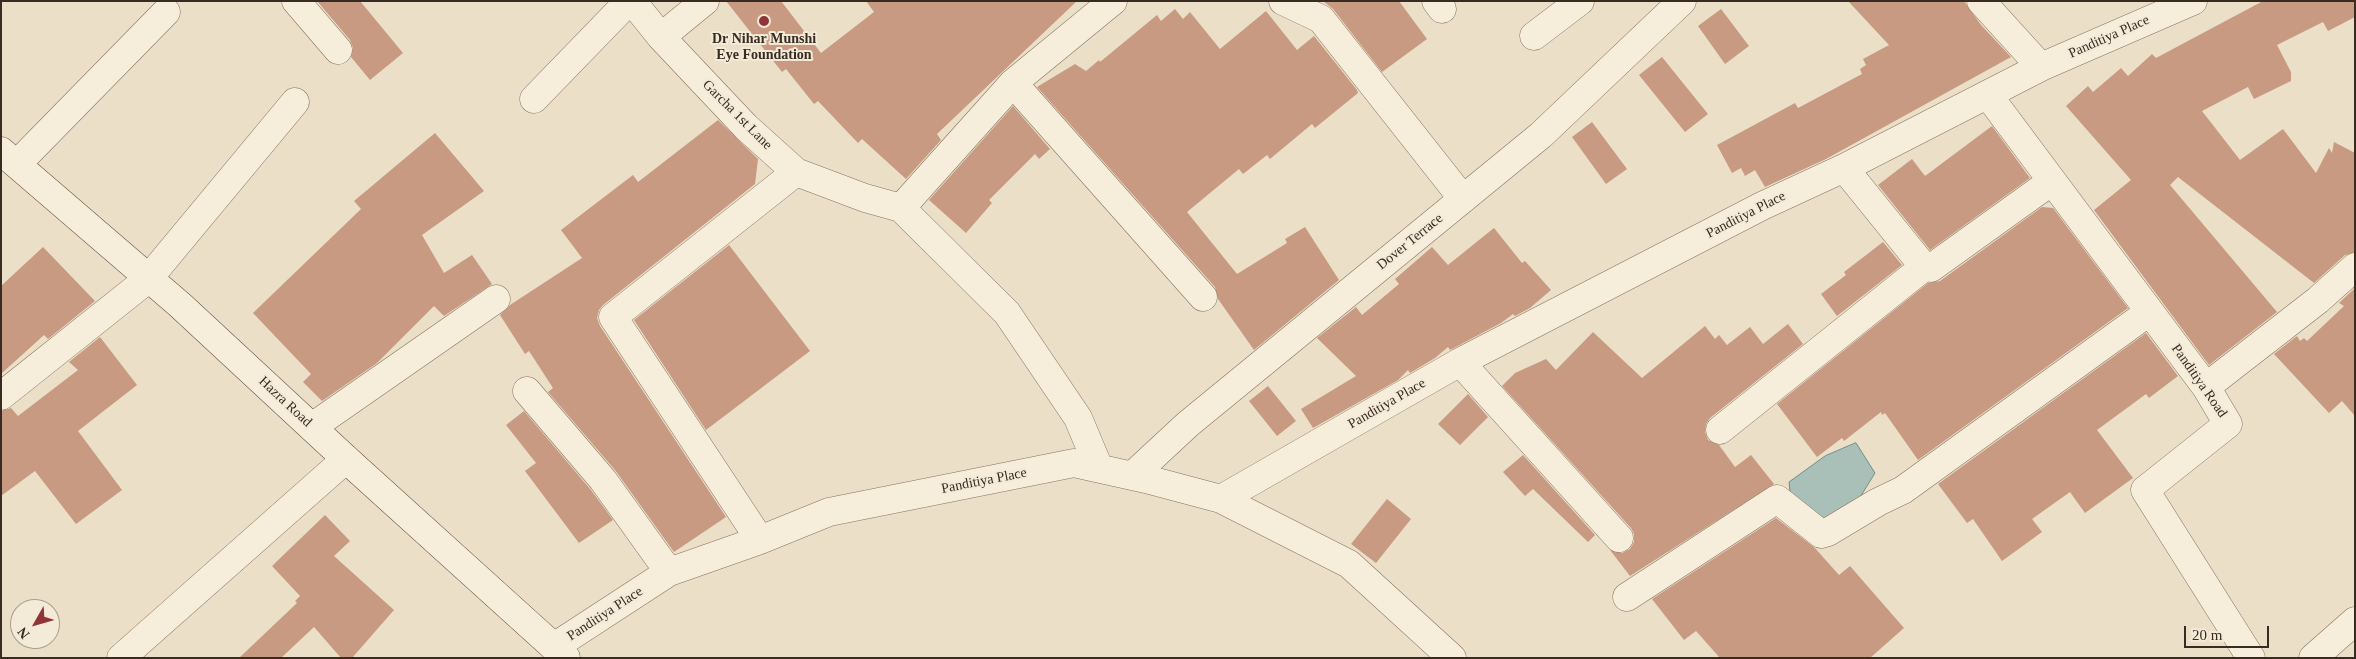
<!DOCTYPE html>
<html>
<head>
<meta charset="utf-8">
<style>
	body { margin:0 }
	#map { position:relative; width:2356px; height:659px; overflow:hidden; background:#ebdfc8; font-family:"Times New Roman",serif }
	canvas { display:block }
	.frame { position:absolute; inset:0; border:2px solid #382b21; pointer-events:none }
	.north { position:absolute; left:10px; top:599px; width:50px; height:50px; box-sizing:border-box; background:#f3ead7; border:1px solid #a89e8e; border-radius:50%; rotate:232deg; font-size:14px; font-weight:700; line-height:20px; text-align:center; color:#382b21 }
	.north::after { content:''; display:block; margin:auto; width:18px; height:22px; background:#913339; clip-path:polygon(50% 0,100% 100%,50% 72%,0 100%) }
	.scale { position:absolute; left:2184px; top:626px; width:85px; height:22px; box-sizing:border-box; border:2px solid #382b21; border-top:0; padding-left:6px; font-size:15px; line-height:18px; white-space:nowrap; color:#382b21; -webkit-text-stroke:4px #f3ead7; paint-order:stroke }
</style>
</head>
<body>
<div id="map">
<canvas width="2356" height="659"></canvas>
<div class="frame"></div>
<div class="north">N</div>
<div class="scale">20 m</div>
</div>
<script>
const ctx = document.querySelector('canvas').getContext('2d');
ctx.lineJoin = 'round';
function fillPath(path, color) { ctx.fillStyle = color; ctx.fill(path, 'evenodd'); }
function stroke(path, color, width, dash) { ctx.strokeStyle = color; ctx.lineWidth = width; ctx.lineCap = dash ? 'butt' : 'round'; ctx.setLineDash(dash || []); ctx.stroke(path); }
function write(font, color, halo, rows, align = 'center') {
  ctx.font = font + ' "Times New Roman",serif'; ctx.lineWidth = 4; ctx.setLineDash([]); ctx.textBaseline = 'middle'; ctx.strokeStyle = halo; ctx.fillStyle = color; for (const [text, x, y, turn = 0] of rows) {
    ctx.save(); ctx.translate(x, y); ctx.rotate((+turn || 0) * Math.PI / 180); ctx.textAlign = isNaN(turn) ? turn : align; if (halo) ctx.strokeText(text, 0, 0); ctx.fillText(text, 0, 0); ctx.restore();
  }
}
const water = new Path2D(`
	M1856,443L1875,473L1859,499L1817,528L1792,509L1789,482L1825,456Z`);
fillPath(water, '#a9c0b8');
stroke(water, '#708e85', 1);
fillPath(new Path2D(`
	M317,1H360L403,53L370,80L351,57L353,48L350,40Z
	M726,1H781L821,53L874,12L866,1H1077L937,134L941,140L906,179L862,139L858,143L818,101L814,104L786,69L782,72Z
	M1323,1H1399L1427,39L1382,72L1333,9Z
	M1848,1H1964L1981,25L2011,57L1826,159L1765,187L1755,170L1745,176L1741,168L1732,173L1717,145L1795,103L1798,108L1862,74L1860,69L1866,65L1863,59L1889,45Z
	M2263,1H2355V17L2328,31L2323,22L2277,45L2291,72V81L2254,99L2248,87L2202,111L2240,160L2283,129L2316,173L2329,148L2332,153L2334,142L2355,153V252L2345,255L2314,283L2178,177L2170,185L2277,312L2209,365L2094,210L2131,180L2066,106L2088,86L2093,92L2121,68L2128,76L2152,54L2156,58Z
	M1175,9L1183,19L1190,12L1220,49L1266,11L1297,50L1314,36L1357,90L1358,93L1315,128L1312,124L1270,159L1267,155L1243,174L1239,169L1187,212L1237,274L1287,243L1285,239L1305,227L1339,280L1254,350L1218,299L1215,287L1037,87L1075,64L1086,71L1099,60L1100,62L1157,15L1161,21Z
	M1721,9L1749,46L1725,64L1698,26Z
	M1662,57L1708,114L1685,132L1639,75Z
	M1013,106L1050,149L1039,159L1035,154L989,200L992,203L966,233L929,200Z
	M718,120L758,159L755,184L603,305L599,310L597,318L600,326L726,517L674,552L615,470L548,392L553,388L529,351L525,354L500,315L510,305L582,258L561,230L633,175L638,182Z
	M1592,122L1627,169L1606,184L1572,137Z
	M1992,126L2030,178L1930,250L1878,185L1912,159L1925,176Z
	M435,133L484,191L422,235L444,273L472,255L492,284L444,316L434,306L377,363L322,401L303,382L311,374L253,313L361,209L354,201Z
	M2042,207L2053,208L2128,308L1918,460L1885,413L1882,415L1881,412L1844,441L1842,438L1817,457L1777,404L1928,283L1940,281Z
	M1494,228L1522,263L1525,261L1551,290L1530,308L1515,316L1513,314L1501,323L1450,350L1448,347L1435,358L1410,373L1408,370L1398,380L1313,428L1301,409L1356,376L1317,338L1356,307L1362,315L1399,284L1395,279L1432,247L1448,265Z
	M1883,242L1902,265L1837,316L1821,294L1846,275L1844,272Z
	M729,245L810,351L706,430L634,320Z
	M43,247L95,301L48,339L44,335L1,374V286Z
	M2355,288V416L2342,401L2329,413L2274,354L2297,336L2300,341L2304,338L2307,341L2344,306L2339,303Z
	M1788,324L1803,344L1710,418L1706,424L1705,432L1708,440L1719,445L1735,467L1751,455L1774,484L1630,576L1610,550L1622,553L1630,549L1634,542V534L1631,528L1502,386L1515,373L1546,359L1556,370L1593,332L1642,378L1705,326L1715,339L1719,335L1727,345L1750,327L1763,344Z
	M2146,333L2178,376L2149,398L2146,394L2097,430L2133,478L2085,513L2070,492L2032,519L2042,532L2002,561L1973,519L1967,523L1938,484Z
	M100,337L137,385L78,431L122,490L76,524L35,471L1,496V411L11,408L18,416L78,370L69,362Z
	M1268,386L1296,421L1277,436L1249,401Z
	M1468,394L1488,417L1460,445L1438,424Z
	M524,411L591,490L613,520L579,543L525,471L536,463L506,425Z
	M1523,455L1595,535L1588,542L1533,489L1525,496L1503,472Z
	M1387,499L1411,519L1376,563L1351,544Z
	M325,515L350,541L334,556L394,610L352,658H341L314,627L281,658H239L297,603L295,601L300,596L272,566Z
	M1776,518L1815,548L1839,575L1850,566L1904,628L1870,658H1720L1696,631L1684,640L1652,599Z`), '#c79a81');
const minor = new Path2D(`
	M296,1L338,50
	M632,1L661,37L746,127L796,172L865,198L901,208L1013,83L1113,1
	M1283,1L1321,19L1463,199
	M1436,1L1442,9
	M1981,1L2041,67
	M1534,36L1580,1
	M661,37L705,1
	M1013,83L1203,297
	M1988,95L2206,387L2228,424L2145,490L2251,658
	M534,99L629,1
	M17,164L166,12
	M1844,168L1924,267L1931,268L2052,181
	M901,208L1007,313L1078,418L1099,468
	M1460,362L1619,538
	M2206,387L2318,300L2355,267
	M527,391L603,480L669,572
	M1,396L148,279L295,102
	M312,427L496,299
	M1720,430L1924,267
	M1132,476L1188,424L1541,135L1682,1
	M1221,499L1460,362L1762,206L1844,168L2041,67L2193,1
	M760,540L613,317L796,172
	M1627,597L1777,499L1821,534L1828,532L1878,502L1903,490L2149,312
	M554,647L669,572L760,540L829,512L1074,463L1146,479L1221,499L1349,564L1452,658
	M121,658L346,459
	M2313,658L2355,621`);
const secondary = new Path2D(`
	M1,151L180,305L346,459L566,658`);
stroke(minor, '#86715e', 29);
stroke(secondary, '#685241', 29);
stroke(minor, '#f7eddb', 28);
stroke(secondary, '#f7eddb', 28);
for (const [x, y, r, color] of [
	[764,21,6,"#913339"]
]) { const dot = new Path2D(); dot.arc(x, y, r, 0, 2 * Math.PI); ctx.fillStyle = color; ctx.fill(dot); stroke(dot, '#f3ead7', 2); }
write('14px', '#382b21', '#f3ead7', [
	["Panditiya Place",2109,37,-24],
	["Garcha 1st Lane",737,115,45],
	["Panditiya Place",1746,215,-27],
	["Dover Terrace",1410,242,-39],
	["Panditiya Road",2199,381,55],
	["Hazra Road",285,402,43],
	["Panditiya Place",1387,404,-30],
	["Panditiya Place",984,481,-11],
	["Panditiya Place",605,614,-33]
]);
write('bold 14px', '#382b21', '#f3ead7', [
	["Dr Nihar Munshi",764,39],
	["Eye Foundation",764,55]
]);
</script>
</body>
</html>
